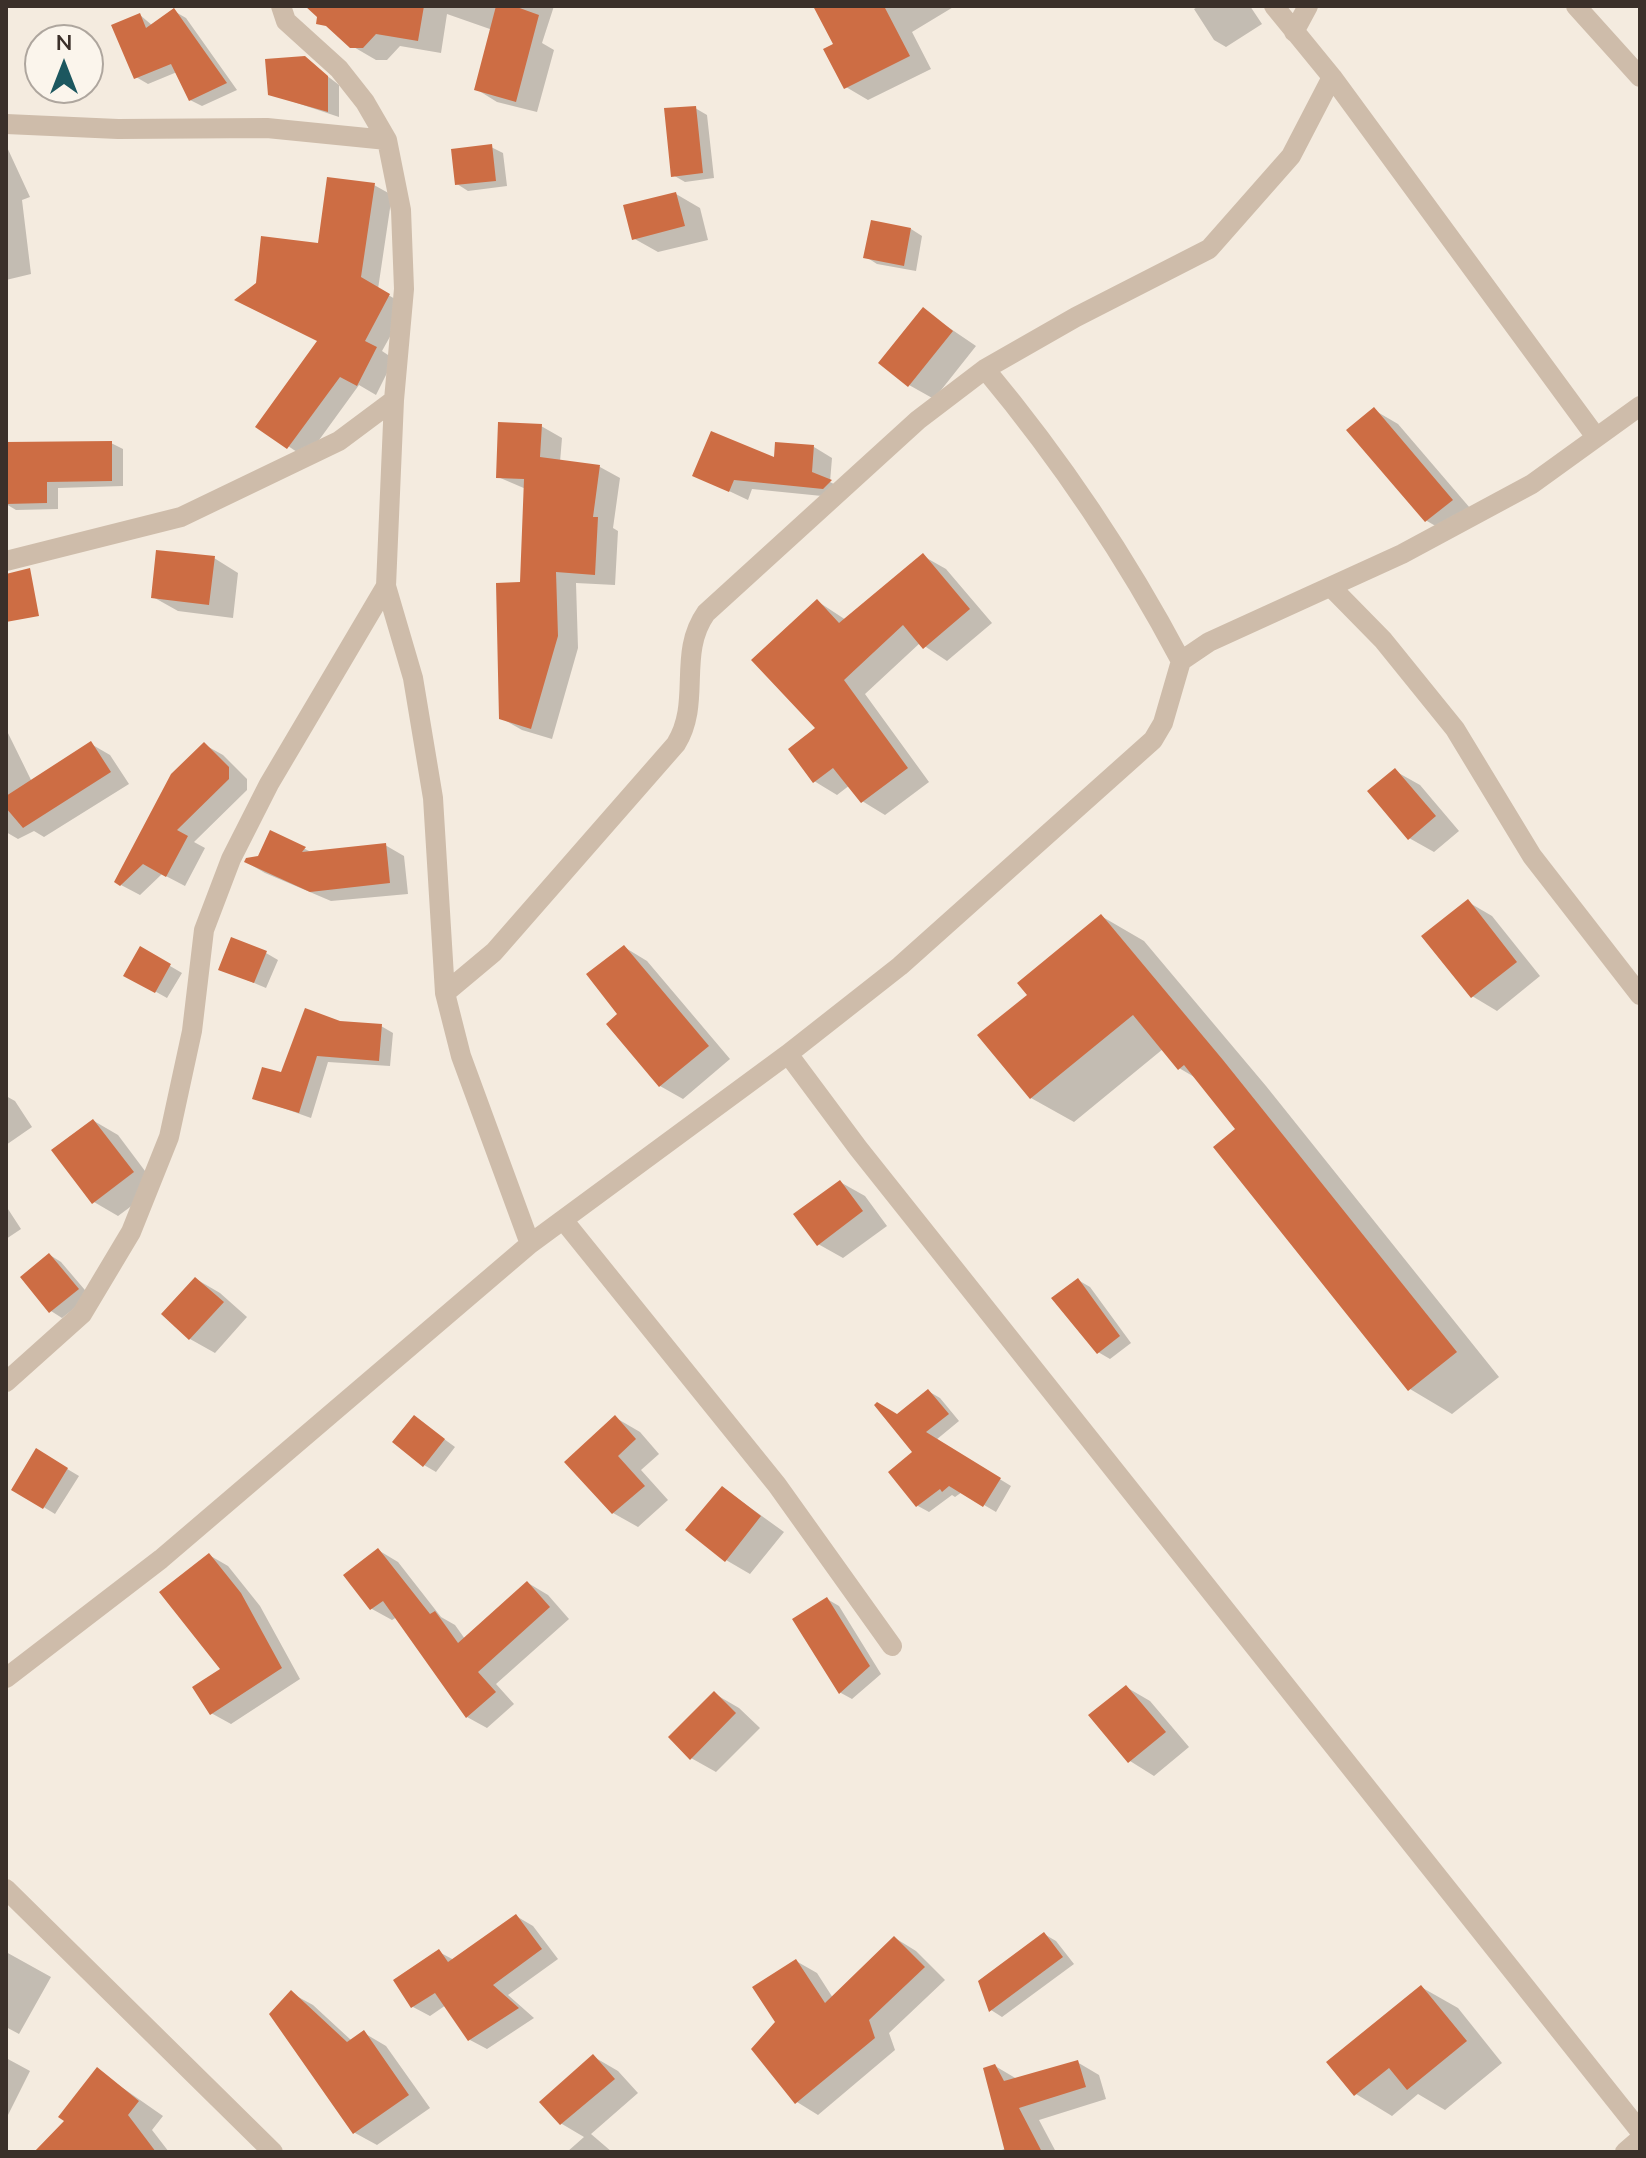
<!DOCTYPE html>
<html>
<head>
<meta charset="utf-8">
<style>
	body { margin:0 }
	#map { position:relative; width:1646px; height:2158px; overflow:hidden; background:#f4ebdf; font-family:Mulish,sans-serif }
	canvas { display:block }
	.frame { position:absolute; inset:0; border:8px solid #3b302a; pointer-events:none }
	.north { position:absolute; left:24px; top:24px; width:80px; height:80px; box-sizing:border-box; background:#fbf5ec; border:2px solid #aea69e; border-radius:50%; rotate:0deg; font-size:22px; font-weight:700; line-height:32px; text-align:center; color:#3b302a }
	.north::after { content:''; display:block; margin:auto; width:28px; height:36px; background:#1c575f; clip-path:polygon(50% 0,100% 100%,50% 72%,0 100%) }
</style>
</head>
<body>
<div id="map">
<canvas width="1646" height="2158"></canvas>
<div class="frame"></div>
<div class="north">N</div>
</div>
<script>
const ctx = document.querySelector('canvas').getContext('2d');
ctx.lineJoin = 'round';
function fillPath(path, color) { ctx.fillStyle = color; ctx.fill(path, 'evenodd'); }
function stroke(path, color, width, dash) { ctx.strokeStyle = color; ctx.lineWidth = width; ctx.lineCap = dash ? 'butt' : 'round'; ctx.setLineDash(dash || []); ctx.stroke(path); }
fillPath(new Path2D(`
	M320,6H554L542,43L554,50L537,112L497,102L476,89L527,42L447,14L441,53L400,46L387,60H376L352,46Z
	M833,6H955L912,32L931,69L868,100L846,87L836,45Z
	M1199,6H1250L1262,24L1226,47L1214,40L1194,9Z
	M174,11L186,18L237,90L202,106L190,100L177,72L148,84L136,77L140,15L153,26Z
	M304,58L339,85V117L270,94Z
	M695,108L707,115L714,178L685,182L673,175Z
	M6,145L30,197L22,200L31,274L6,280Z
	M491,147L503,153L507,186L468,191L457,184Z
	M374,185L392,195L378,289L407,306L382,351L394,359L376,395L359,385L306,458L258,426L320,342L319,246Z
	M676,194L700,208L708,240L658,252L633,238Z
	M911,229L922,236L916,271L877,264L866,257Z
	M923,310L976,346L934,399L909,385Z
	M1374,410L1398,424L1476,515L1451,535L1427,521L1349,430Z
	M541,426L562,438L560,462L600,467L620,478L613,528L618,531L615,585L576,583L578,648L552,739L522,730L501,718L522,584L526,489L498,477Z
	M111,443L123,449V486L58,488V509L16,510L6,504V444Z
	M814,447L832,458L830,482L849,492L842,498L752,489L748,500L695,475L776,460Z
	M923,556L946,569L992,623L947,661L920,643L865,694L929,782L885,815L862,801L850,785L837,795L814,781L817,601L846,620Z
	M214,558L238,573L233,618L178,611L153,597Z
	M6,729L32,782L91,744L110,755L129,784L44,837L34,831L18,839L6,832Z
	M205,745L223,755L247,779V790L194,842L205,848L185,886L162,874L140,895L121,885Z
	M1395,771L1420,785L1459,831L1434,852L1409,838Z
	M271,832L313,853L385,845L404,856L408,894L331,901L265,873L246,862L259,858Z
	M1468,902L1492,916L1540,976L1497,1011L1472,996Z
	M1101,916L1144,941L1266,1086L1499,1377L1452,1414L1410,1389L1238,1130L1196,1078L1179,1068L1163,1049L1074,1122L1031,1098Z
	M624,947L647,961L730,1059L683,1099L660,1086L620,1015Z
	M141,949L182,973L167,998L126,975Z
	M266,953L278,960L266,988L221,969Z
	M340,1023L381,1026L393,1033L390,1066L328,1062L311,1118L255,1098Z
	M6,1096L15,1101L32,1127L6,1145Z
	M94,1121L118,1135L157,1187L118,1216L94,1202Z
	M840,1182L865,1196L887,1226L843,1258L818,1244Z
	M6,1206L21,1229L6,1239Z
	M50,1255L61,1262L90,1296L62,1318L51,1311Z
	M196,1279L220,1293L247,1317L215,1353L190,1339L164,1314Z
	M1078,1280L1090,1287L1131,1343L1110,1359L1098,1352Z
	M928,1391L940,1398L959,1421L936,1440L1011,1486L996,1512L962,1492L955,1497L952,1495L929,1512L918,1506L914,1452L897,1416Z
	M414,1417L455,1447L436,1472L424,1465Z
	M616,1418L640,1432L659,1454L641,1470L668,1500L638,1527L613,1513L567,1462Z
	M37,1451L79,1476L55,1514L14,1489Z
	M723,1488L784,1532L750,1574L726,1560Z
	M378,1550L398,1562L441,1617L455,1625L465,1639L528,1583L548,1595L569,1619L496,1684L514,1704L487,1728L467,1717L397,1617L392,1620L372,1609L346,1576Z
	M209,1555L228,1566L260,1606L300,1679L231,1724L211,1713L223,1670Z
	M827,1599L839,1606L881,1674L852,1699L841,1693L795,1620Z
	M1126,1687L1150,1701L1189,1747L1154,1776L1130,1761Z
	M715,1694L739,1708L760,1728L716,1772L691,1758Z
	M516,1916L533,1926L558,1959L508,1995L534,2018L487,2049L470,2040L446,2005L430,2016L413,2007L439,1952L454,1960Z
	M1044,1934L1056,1941L1074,1964L1002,2017L991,2010Z
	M895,1938L916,1951L945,1980L889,2033L895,2050L818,2115L797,2102L778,2023L796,1961L817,1973L833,1998Z
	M6,1952L51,1977L19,2034L6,2027Z
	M1421,1987L1458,2008L1502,2063L1445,2110L1418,2094L1392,2116L1356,2094Z
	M291,1993L313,2005L352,2041L364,2033L386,2046L430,2108L377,2145L355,2133Z
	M594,2057L618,2071L638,2093L591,2134L612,2152H567L584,2137L562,2124L542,2102Z
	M6,2058L30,2071L6,2119Z
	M1077,2062L1099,2075L1106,2099L1039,2120L1056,2152H998L1006,2148L995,2066L1017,2079Z
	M97,2070L163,2116L152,2130L169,2152H107Z`), '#0003');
fillPath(new Path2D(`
	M305,6H424L418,41L376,34L363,48H350L326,26L316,24L317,17Z
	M496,6H514L539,15L516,102L474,90Z
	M813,6H884L910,56L844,89L823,49L833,44Z
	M174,8L227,83L189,101L171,64L134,79L111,25L140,13L146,28Z
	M305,56L328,76V112L268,95L265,59Z
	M696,106L703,173L671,177L664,108Z
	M492,144L496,181L455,185L451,149Z
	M327,177L375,183L361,277L390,294L365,341L377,347L357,386L340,377L287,449L255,427L317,341L234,300L256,283L261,236L318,243Z
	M676,192L685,226L632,240L623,205Z
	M871,220L911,228L904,266L863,258Z
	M923,307L953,331L908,387L878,363Z
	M1374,407L1453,500L1425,522L1346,430Z
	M498,422L542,424L540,457L600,465L593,517H598L595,575L556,572L558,636L531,729L499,719L496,583L520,582L524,479L496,478Z
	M711,431L774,457L775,442L814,445L812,472L832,480L823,489L734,480L729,492L692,476Z
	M112,441V481L47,482V503L6,504V442Z
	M156,550L215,556L209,605L151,598Z
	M923,553L970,609L923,649L903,625L844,680L908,768L861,803L833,768L813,783L788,749L815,728L751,660L817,599L839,623Z
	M30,568L39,616L6,622V574Z
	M91,741L111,772L23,828L6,808V796Z
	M204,742L229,767V779L177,830L188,836L166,877L143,864L120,886L114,882L171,774Z
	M1395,768L1436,816L1408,840L1367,791Z
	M270,830L306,847L302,852L386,843L390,883L310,892L244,862L246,858L258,856Z
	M1468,899L1517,962L1471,998L1421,936Z
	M1101,914L1223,1060L1457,1352L1408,1391L1213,1147L1235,1129L1184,1065L1178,1070L1133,1015L1030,1099L977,1035L1027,995L1017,983Z
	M231,937L267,951L254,983L218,970Z
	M624,945L709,1046L659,1087L606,1024L617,1014L586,974Z
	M140,946L171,964L155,993L123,976Z
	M305,1008L340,1021L382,1024L379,1061L317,1056L299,1113L252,1099L262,1067L281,1072Z
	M93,1119L134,1172L92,1204L51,1150Z
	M840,1180L863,1211L817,1246L793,1214Z
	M49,1253L79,1289L49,1313L20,1277Z
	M195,1277L224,1302L189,1340L161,1314Z
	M1078,1278L1120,1336L1097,1354L1051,1298Z
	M928,1389L949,1414L926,1432L1001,1478L983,1507L949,1486L942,1492L940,1489L916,1507L888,1472L912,1452L874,1405L877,1402L897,1414Z
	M414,1415L445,1439L423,1467L392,1442Z
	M615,1415L636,1439L618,1456L645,1486L612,1514L564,1462Z
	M36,1448L68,1468L43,1509L11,1490Z
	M722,1486L761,1516L725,1562L685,1530Z
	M378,1548L430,1614L435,1611L458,1643L527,1581L550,1607L478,1672L496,1692L466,1718L383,1601L370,1610L343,1575Z
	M209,1553L241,1593L282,1668L210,1715L192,1687L220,1669L159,1592Z
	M827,1597L870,1666L839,1694L792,1619Z
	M1126,1685L1166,1732L1128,1763L1088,1715Z
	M714,1691L736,1713L690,1760L668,1737Z
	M516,1914L542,1949L493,1985L519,2008L468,2041L435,1993L411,2008L393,1980L439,1949L448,1962Z
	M1044,1932L1063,1957L989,2012L978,1981Z
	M894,1936L925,1967L869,2020L875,2038L795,2104L751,2049L775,2022L752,1987L796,1959L825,2003Z
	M1421,1985L1467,2041L1407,2090L1389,2068L1354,2096L1326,2062Z
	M291,1990L347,2042L364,2030L409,2095L353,2134L269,2014Z
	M593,2054L615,2079L560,2125L539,2102Z
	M1078,2060L1086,2087L1019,2108L1042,2152H1005L983,2068L995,2064L1004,2081Z
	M97,2067L139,2101L128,2115L156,2152H34L64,2121L58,2117Z`), '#cd6d44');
stroke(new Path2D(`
	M281,6L286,21L339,69L365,102L387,140L401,210L404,289L394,400L386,586L413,678L433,798L445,993L461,1056L530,1244
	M1274,6L1332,77L1596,437
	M1576,6L1640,77
	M1294,32L1308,6
	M6,124L118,129L267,128L387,140
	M985,369C1060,459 1126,557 1181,661
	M6,561L181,517L339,441L394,400
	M1331,587L1383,640L1455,729L1532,856L1640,995
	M445,993L494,952L676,744C702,702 677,654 706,613L918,420L985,369L1076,317L1209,249L1291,156L1332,77
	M788,1054L858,1148L1640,2131
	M564,1221L777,1485L892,1646
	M6,1382L82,1314L131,1232L169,1137L192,1031L204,930L231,859L269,784L386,586
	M6,1678L161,1559L530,1244L788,1054L900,966L1153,740L1163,723L1181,661L1209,642L1402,554L1532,484L1640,406
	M6,1889L273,2152`), '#cebcaa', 20);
stroke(new Path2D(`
	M1625,2152L1640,2139`), '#cebcaa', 20);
</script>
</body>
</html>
